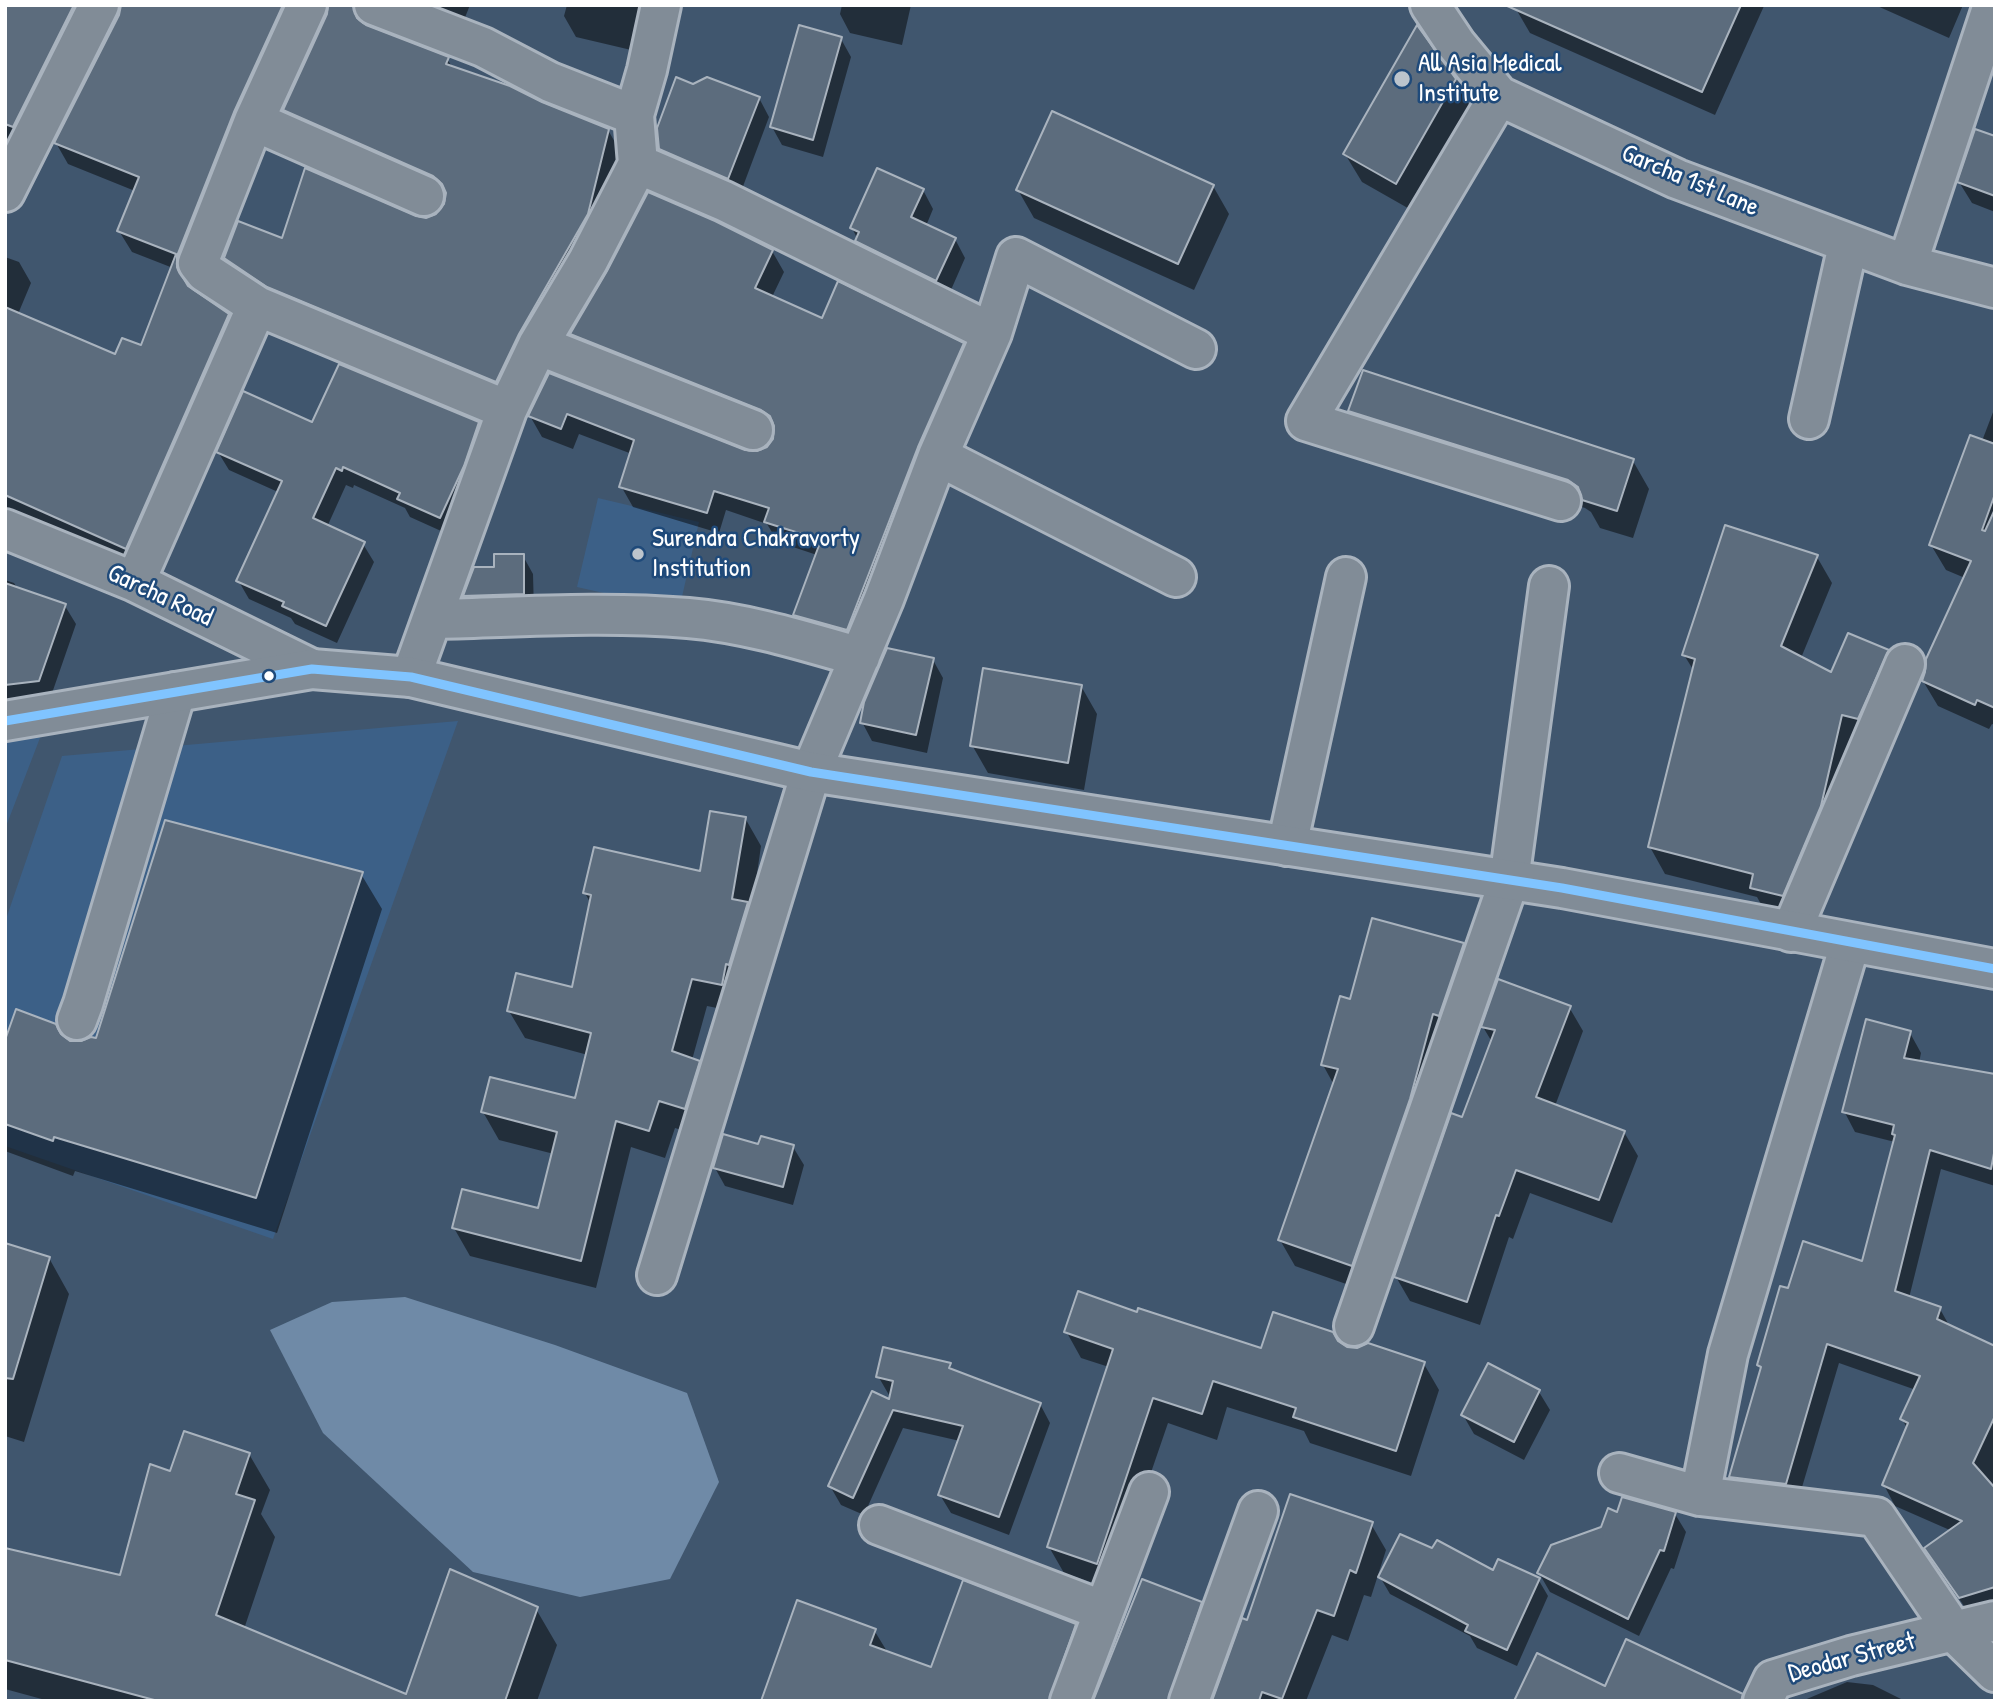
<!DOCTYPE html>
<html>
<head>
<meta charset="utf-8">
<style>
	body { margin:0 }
	#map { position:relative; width:2000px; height:1706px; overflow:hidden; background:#40566e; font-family:"Patrick Hand",sans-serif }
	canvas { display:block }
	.frame { position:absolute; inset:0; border:7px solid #fff; pointer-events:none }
</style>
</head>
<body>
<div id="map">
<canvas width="2000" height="1706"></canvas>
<div class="frame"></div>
</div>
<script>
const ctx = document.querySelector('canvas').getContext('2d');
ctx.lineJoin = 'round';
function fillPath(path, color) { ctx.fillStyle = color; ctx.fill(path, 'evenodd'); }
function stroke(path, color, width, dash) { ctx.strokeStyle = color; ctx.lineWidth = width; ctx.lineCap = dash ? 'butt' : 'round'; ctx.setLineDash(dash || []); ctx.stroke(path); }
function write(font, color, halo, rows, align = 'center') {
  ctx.font = font + ' "Patrick Hand",sans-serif'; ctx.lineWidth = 5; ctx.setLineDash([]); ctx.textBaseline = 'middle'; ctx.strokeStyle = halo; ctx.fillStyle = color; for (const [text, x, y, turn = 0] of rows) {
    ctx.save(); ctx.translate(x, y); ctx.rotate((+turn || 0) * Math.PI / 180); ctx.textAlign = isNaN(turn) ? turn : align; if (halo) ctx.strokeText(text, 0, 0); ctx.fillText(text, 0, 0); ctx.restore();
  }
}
fillPath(new Path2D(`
	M598,498L699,522L679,610L577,587Z
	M48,717L5,829V729Z
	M458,721L273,1239L5,1146V922L62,756Z`), '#3c6087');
fillPath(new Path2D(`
	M405,1297L555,1345L687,1393L719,1482L670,1579L580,1597L473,1572L323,1433L270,1330L332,1302Z`), '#6f8aa7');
fillPath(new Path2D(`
	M5,5H106L5,186Z
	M122,5H314L189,278L188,288L228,315L240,337L138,569L5,513V257L19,262L31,283L18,314L116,357L142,348L173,268L132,252L119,231L135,191L68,164L56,143L120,15Z
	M325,5H381L365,18L364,26L447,59L453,68L608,130L620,151L599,236L508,402L238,279L225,258L283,240L415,218L426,220L437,215L446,205L447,197L297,131L285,110L329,15L330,6Z
	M395,5H470L460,30Z
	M567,5H656L644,53L576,37L564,16Z
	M842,5H911L902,45L850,33L840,14Z
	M1517,5H1764V6L1715,115L1530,33L1516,9Z
	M1875,5H1963L1949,38Z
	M841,39L851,57L823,157L782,145L772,127Z
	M1455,80L1471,108L1413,211L1362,182L1345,154Z
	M694,86L759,98L769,117L739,197L671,167L660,149Z
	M1995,138V212L1972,203L1959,182Z
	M1213,186L1229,214L1194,290L1034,218L1018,190Z
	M923,190L933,209L926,226L955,239L965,258L947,299L868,260L852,228Z
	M772,251L784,272L772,297L823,321L962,345L974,366L859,651L807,636L795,615L817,555L778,542L767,524L726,510L719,533L633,507L621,486L632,454L579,434L573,449L542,437L530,416L550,375L745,452L756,453L767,449L775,438V430L584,355L572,334Z
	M1995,407V725L1992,724L1989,729L1938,706L1923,681L1965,578L1946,570L1931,545L1982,441Z
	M1350,411L1633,461L1649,489L1633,538L1600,528L1591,512L1585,508L1366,439Z
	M313,424H478L489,442L450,535L410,517L405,508L354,485L353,488L346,485L327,527L363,544L374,562L337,643L295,624L291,618L249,599L238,580L278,492L229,470L218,452Z
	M523,556L533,574L534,612L476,614L465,596L475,568H495Z
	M1817,557L1832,583L1801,658L1832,675L1887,652L1903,678L1798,922L1767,915L1757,897L1665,874L1650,847L1694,671L1684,655Z
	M5,580L14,583L18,589L65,606L76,624L50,699L15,703L5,699Z
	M933,660L943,678L927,753L872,741L862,722Z
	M1081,686L1097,714L1084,790L988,773L972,745Z
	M745,818L761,846L737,1012L707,1006L692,1060L699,1062L715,1090L701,1136L675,1128L665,1158L631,1147L596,1288L470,1256L454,1228L540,1211L554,1154L499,1140L483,1112L576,1101L588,1055L525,1038L509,1011L573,989L591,904L585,893L702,873Z
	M361,874L382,909L277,1233L75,1171L73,1176L5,1151V1045L61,1037L69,1042L98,1041Z
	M1463,944L1478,970L1366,1291L1295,1266L1280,1240L1334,1085L1323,1065L1352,1001Z
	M1569,1007L1583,1031L1555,1106L1624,1132L1638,1156L1612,1223L1530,1193L1513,1239L1509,1237L1480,1325L1410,1301L1396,1277L1463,1119L1492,1042L1483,1027Z
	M1910,1033L1921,1053L1919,1063L1995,1076V1186L1941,1169L1909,1298L1940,1309L1950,1327L1995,1347V1611L1972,1618L1926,1549L1952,1531L1895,1506L1884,1485L1907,1428L1902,1419L1916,1390L1839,1363L1797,1504L1743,1497L1731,1477L1762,1371L1759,1365L1789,1290L1863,1263L1895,1142L1855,1132L1844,1111Z
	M759,1146L793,1147L804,1165L793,1205L725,1186L715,1168Z
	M5,1245L49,1258L69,1294L24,1442L5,1436Z
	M1138,1314L1262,1350L1337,1342L1347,1349L1424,1364L1439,1390L1411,1476L1310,1443L1304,1431L1227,1407L1217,1440L1168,1423L1111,1589L1064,1573L1049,1547L1109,1367L1081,1358L1066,1331Z
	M949,1364L953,1371L1040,1404L1050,1423L1009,1535L951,1513L940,1495L960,1441L903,1428L864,1515L841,1505L830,1486L890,1402L892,1396L889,1395L878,1376Z
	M1539,1392L1550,1410L1524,1460L1474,1434L1463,1415Z
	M249,1454L270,1490L261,1514L275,1537L244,1629L407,1696L536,1609L557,1645L537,1701H49L5,1689V1550L121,1577L171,1473Z
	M1618,1514H1675L1686,1532L1674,1569L1671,1568L1639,1636L1550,1592L1539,1573L1603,1529Z
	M1371,1524L1386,1550L1371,1597L1364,1595L1348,1641L1332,1635L1306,1701H1214L1248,1622Z
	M1494,1572L1538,1579L1548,1596L1517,1666L1477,1648L1470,1636L1390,1594L1380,1577Z
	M1200,1604L1215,1630L1190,1701H1096Z
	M1075,1625L1090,1651L1071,1701H763L874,1630L888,1653L932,1669Z
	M1847,1682L1873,1685L1905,1701H1802Z`), '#0007');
const building = new Path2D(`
	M5,5H74L13,127L5,124Z
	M121,5H283L234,112L177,256V267L188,286L229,314L126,549L5,495V307L115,354L122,338L141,345L176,254L117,231L139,177L54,143L119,15Z
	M328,5H353L357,18L366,25L449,57L446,64L510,86L542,102L609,129L588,214L519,334L496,382L267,287L224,258L238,221L282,238L305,168L416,216L426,218L436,214L444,204L446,193L442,184L433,176L283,110L327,14Z
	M1505,5H1741L1702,92Z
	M799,25L842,37L813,140L770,127Z
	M1417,25L1456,79L1396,184L1343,154Z
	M676,77L693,84L707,77L760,97L728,179L659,149L657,128Z
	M1052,111L1214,185L1178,264L1016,190Z
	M1975,129L1995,136V196L1957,182Z
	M877,168L924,189L911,217L956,238L936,281L855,241L859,232L850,228Z
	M648,192L715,221L773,250L755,288L822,318L838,281L964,343L918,447L847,630L793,615L821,540L764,522L769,508L714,491L707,513L619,487L634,440L567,414L561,429L528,416L549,373L745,450L757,451L767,447L773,439L774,426L770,416L761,410L570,334L607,271Z
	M339,364L479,422L464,466L440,518L397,499L400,493L343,467L342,471L336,468L313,518L365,542L326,626L282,606L284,602L236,581L282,481L216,452L243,391L312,422Z
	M1363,370L1634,459L1617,511L1582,500L1578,487L1568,480L1348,411Z
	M1970,435L1995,444V494L1982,530L1985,531L1995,509V708L1977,700L1975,705L1922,681L1925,672L1926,659L1971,561L1929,545Z
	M1725,525L1818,555L1781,646L1831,672L1848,633L1889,650L1858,719L1842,715L1821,806L1783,896L1750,888L1753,874L1648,847L1695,659L1682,655Z
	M494,554H524V594L463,596L474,567H494Z
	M5,583L66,604L39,681L5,685Z
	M887,648L934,658L916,735L860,723L864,702Z
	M983,668L1082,685L1068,763L970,746Z
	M710,811L746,817L732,899L748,902L729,965L726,964L722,985L692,979L672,1051L700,1061L685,1109L659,1101L649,1131L616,1121L581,1261L452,1228L462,1189L538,1208L557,1132L481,1112L490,1077L575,1098L591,1033L507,1011L516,973L572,987L591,895L583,893L594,847L700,871Z
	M165,820L363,872L256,1198L54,1137L53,1141L5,1124V1040L16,1009L56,1024L61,1034L70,1041H81L91,1037L96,1038Z
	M1372,918L1464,943L1439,1016L1433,1014L1410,1099L1352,1266L1278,1240L1338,1069L1321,1065L1340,996L1350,999Z
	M1498,979L1571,1006L1536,1097L1625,1131L1599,1200L1516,1170L1499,1216L1496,1215L1467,1302L1394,1277L1451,1113L1462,1117L1495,1030L1481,1027Z
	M1866,1019L1911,1031L1904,1058L1995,1074V1148L1991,1169L1930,1150L1895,1291L1941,1307L1937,1319L1995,1346V1416L1973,1463L1995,1488V1587L1959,1598L1924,1548L1962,1521L1882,1485L1908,1423L1900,1419L1920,1376L1827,1344L1786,1484L1729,1477L1761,1367L1757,1365L1780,1286L1788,1288L1803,1241L1862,1261L1895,1135L1892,1134L1894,1125L1842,1112Z
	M723,1134L758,1144L761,1136L794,1145L783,1187L713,1168Z
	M5,1243L50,1257L13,1379L5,1378Z
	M1078,1291L1137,1312L1138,1308L1261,1348L1273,1312L1333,1332L1338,1341L1347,1347L1357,1348L1368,1343L1425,1362L1396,1451L1293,1417L1296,1408L1213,1381L1202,1414L1153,1398L1097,1564L1047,1547L1113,1349L1064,1332Z
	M883,1347L951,1363L949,1368L1041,1403L999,1517L938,1495L963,1426L893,1410L853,1498L828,1486L872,1391L889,1399L893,1381L876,1377Z
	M1488,1363L1540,1390L1514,1442L1461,1415Z
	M184,1431L250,1453L236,1494L255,1500L216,1615L406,1694L450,1569L538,1607L505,1701H158L5,1660V1548L120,1575L150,1464L170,1471Z
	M1290,1494L1373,1522L1356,1573L1350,1570L1334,1616L1317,1610L1282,1699L1262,1692L1259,1701H1212L1242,1618L1247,1620Z
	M1622,1497L1676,1512L1664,1551L1660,1550L1628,1619L1537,1573L1551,1545L1601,1527L1608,1508L1617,1512Z
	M1400,1534L1432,1548L1437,1540L1493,1570L1498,1559L1540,1578L1507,1650L1465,1631L1468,1625L1378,1577Z
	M1142,1579L1202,1602L1168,1701H1093Z
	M963,1580L1076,1624L1049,1701H761L797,1600L876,1629L870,1645L931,1667Z
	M1626,1639L1743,1694L1741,1701H1514L1537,1653L1605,1686Z`);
fillPath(building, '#5c6c7d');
stroke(building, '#a9b3be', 2);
const minor = new Path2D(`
	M307,5L254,121L198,263L205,272L257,306L507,410
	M374,5L483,47L550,82L634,115
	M1430,5L1456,44L1499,96L1677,179L1907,265L1995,288
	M1499,96L1306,421L1561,501
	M254,121L424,196
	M638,164L724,201L992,333
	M5,192L99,5
	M1907,265L1993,5
	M538,345L753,430
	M1809,419L1848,245
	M938,456L1176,577
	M5,529L135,582L312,669
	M135,582L257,306
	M432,619C517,617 603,611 688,618C747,623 804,641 860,657
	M411,677L507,410L538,345L588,261L638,164L634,115L647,70L661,5
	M1287,846L1346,577
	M1791,932L1905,664
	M77,1020L83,1004L176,692
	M657,1275L811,772L884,599L938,456L992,333L1016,257L1196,349
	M1354,1326L1509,881L1549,586
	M1619,1473L1700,1496L1876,1517L1954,1632L1995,1672
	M1700,1496L1728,1354L1850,944
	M879,1525L1104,1611
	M1070,1701L1149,1492
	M1189,1701L1258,1511
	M1763,1701L1773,1680L1851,1656L1995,1621`);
const major = new Path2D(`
	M5,721L312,669L411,677L811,772L1562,888L1995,969`);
stroke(minor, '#a9b3be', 44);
stroke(major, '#a9b3be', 44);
stroke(minor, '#818c97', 38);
stroke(major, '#818c97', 38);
stroke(new Path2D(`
	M5,721L312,669L411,677L811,772L1562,888L1995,969`), '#80c4ff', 9);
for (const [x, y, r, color] of [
	[1402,79,9,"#bcc4cc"],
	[638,554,7,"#bcc4cc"],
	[269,676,6,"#fff"]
]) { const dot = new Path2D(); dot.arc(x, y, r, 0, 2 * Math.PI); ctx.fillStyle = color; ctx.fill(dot); stroke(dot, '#1f4a7a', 2.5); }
write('26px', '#fff', '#1f4a7a', [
	["All Asia Medical",1418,64],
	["Institute",1418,94],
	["Surendra Chakravorty",652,539],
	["Institution",652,569]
], 'left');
write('26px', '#fff', '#1f4a7a', [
	["Garcha 1st Lane",1690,181,23],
	["Garcha Road",160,596,25],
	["Deodar Street",1852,1658,-15]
]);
</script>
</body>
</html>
